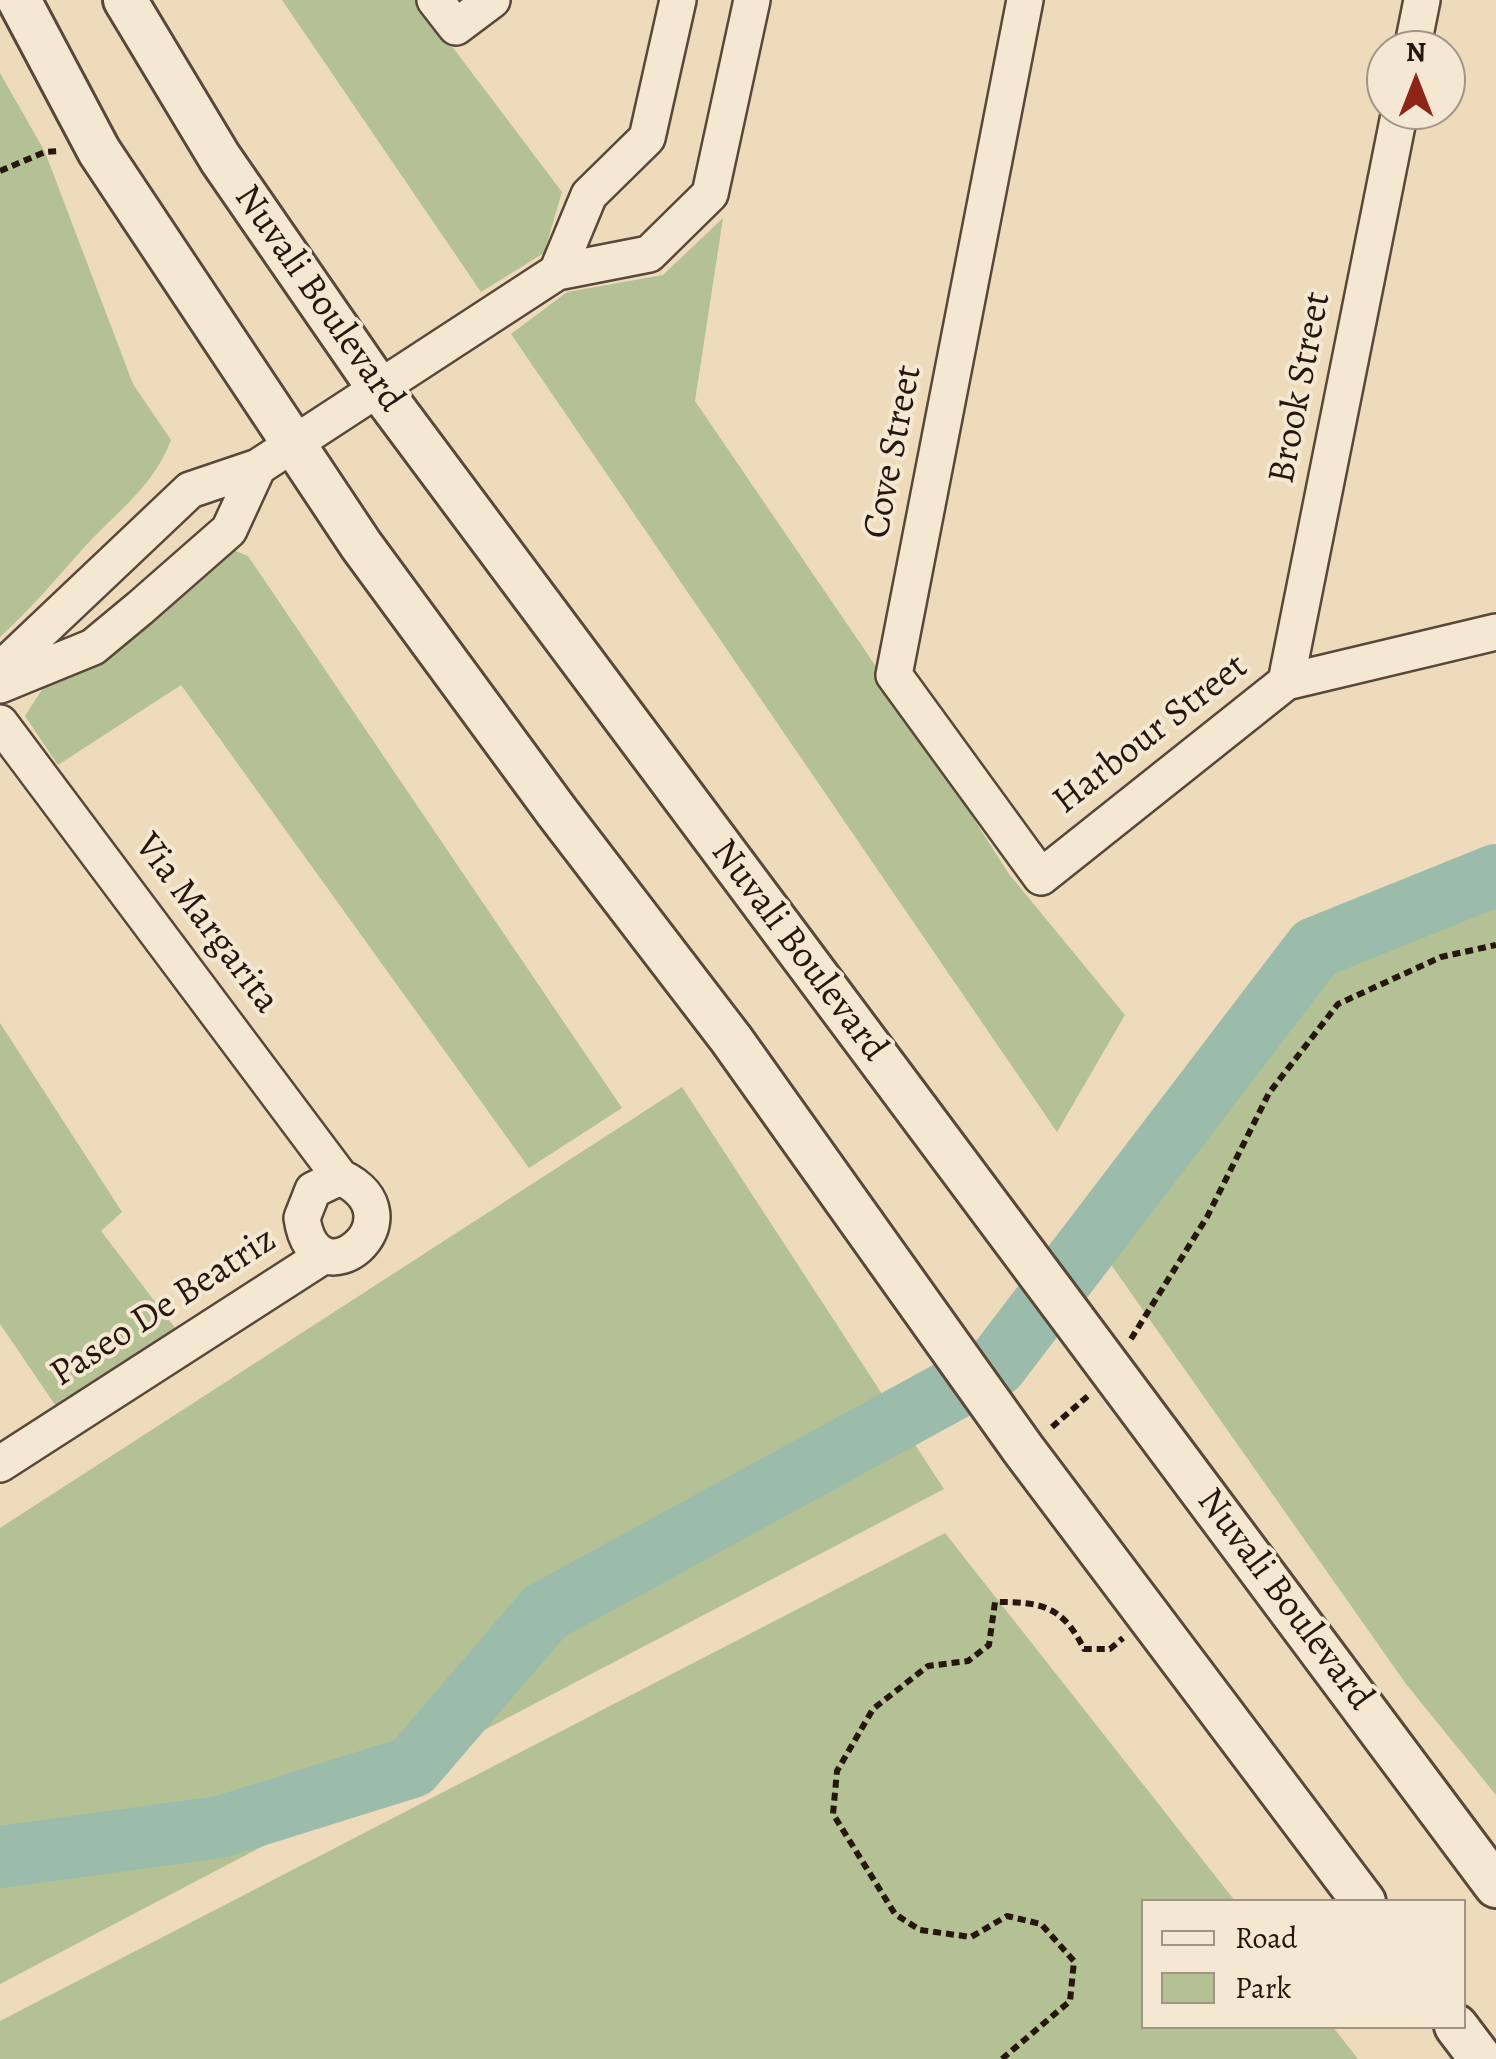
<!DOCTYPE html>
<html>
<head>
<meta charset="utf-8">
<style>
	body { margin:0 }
	#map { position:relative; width:1496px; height:2059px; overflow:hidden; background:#eedbbc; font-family:Alegreya,serif }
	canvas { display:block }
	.legend { position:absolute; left:1141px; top:1899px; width:325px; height:130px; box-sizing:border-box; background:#f4e8d3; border:2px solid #a29484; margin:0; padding:12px 18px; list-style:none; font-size:30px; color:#27160d }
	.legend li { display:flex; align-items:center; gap:20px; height:50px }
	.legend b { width:50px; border:2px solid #a29484 }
	.north { position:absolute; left:1366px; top:30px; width:100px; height:100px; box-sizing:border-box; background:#f4e8d3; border:2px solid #a29484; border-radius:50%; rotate:0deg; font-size:28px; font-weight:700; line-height:40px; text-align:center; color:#27160d }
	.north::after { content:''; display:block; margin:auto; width:35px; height:45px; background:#8f2418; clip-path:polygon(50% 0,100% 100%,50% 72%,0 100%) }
</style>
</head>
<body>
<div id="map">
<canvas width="1496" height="2059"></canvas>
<ul class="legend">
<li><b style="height:12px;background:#f4e8d3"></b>Road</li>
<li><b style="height:28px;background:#b3c195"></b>Park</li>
</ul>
<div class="north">N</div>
</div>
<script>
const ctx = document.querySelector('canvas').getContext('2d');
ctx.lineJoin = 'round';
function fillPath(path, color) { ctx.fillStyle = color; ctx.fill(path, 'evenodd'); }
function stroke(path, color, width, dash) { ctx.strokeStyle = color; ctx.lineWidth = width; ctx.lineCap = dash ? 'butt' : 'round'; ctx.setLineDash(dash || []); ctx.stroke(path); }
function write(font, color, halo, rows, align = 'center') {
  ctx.font = font + ' Alegreya,serif'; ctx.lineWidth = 8; ctx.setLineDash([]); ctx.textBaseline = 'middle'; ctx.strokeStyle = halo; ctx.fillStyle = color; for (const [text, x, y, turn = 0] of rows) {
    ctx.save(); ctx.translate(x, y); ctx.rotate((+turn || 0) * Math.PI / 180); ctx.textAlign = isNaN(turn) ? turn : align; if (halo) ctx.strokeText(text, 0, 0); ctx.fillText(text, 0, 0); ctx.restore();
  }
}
fillPath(new Path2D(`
	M282,0H417L562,192L544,253L481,292Z
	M0,73L45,152L133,384L171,440C155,483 122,508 90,541C60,574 33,607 0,637Z
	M723,218L695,401L875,665L1009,874L1125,1015L1057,1132L511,334L567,292L663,275Z
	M233,550L248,556L622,1108L529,1168L181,685L58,765L25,716L45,685L151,618Z
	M1496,875V1795L1406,1684L1093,1239L1315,948Z
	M0,1023L122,1212L101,1231L179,1333L60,1412L0,1324Z
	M682,1087L944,1489L0,1984V1528Z
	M945,1533L1235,1901L1144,1902V2026L1333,2027L1358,2059H0V2021Z`), '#b3c195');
stroke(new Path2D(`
	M0,1857L220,1827L412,1767L545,1612L996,1366L1315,948L1496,875`), '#9bbcab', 62);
const minor = new Path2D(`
	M435,0L456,27L492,0
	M1025,0L894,675L1041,877L1286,682L1496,632
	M1412,50L1422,0
	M557,272L589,195L647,138L678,0
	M0,670L190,490L258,467L557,272L649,254L710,194L752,0
	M1286,682L1400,110
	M0,685L93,647L140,608L229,530L258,467
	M0,723L340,1177
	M340,1177C425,1217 315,1309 302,1218L313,1190Z
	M0,1464L323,1256`);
const tertiary = new Path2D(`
	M19,0L99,151L361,545L557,812L731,1039L1023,1449L1364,1902
	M125,0L220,158L380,390L1496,1886
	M1456,2026L1481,2059`);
stroke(minor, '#594739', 40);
stroke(tertiary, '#594739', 48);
stroke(new Path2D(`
	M0,171L45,152L60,151
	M1131,1339L1207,1217L1269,1093L1338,1004L1441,957L1496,945
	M1052,1427L1088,1396
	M1002,2059L1070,2001L1074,1961L1041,1924L1007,1916L971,1937L920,1930L895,1914L833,1814L837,1771L873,1709L928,1666L968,1661L989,1645L995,1602C1041,1602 1062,1605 1084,1649H1110L1123,1638`), '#27160d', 6, [8, 5]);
stroke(minor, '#f4e8d3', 35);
stroke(tertiary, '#f4e8d3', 42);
write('38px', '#27160d', '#f4e8d3', [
	["Nuvali Boulevard",318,299,55],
	["Brook Street",1301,388,-79],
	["Cove Street",894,452,-79],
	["Harbour Street",1151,735,-38],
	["Via Margarita",206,924,53],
	["Nuvali Boulevard",798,951,53],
	["Paseo De Beatriz",164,1308,-33],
	["Nuvali Boulevard",1284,1600,53]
]);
</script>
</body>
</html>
